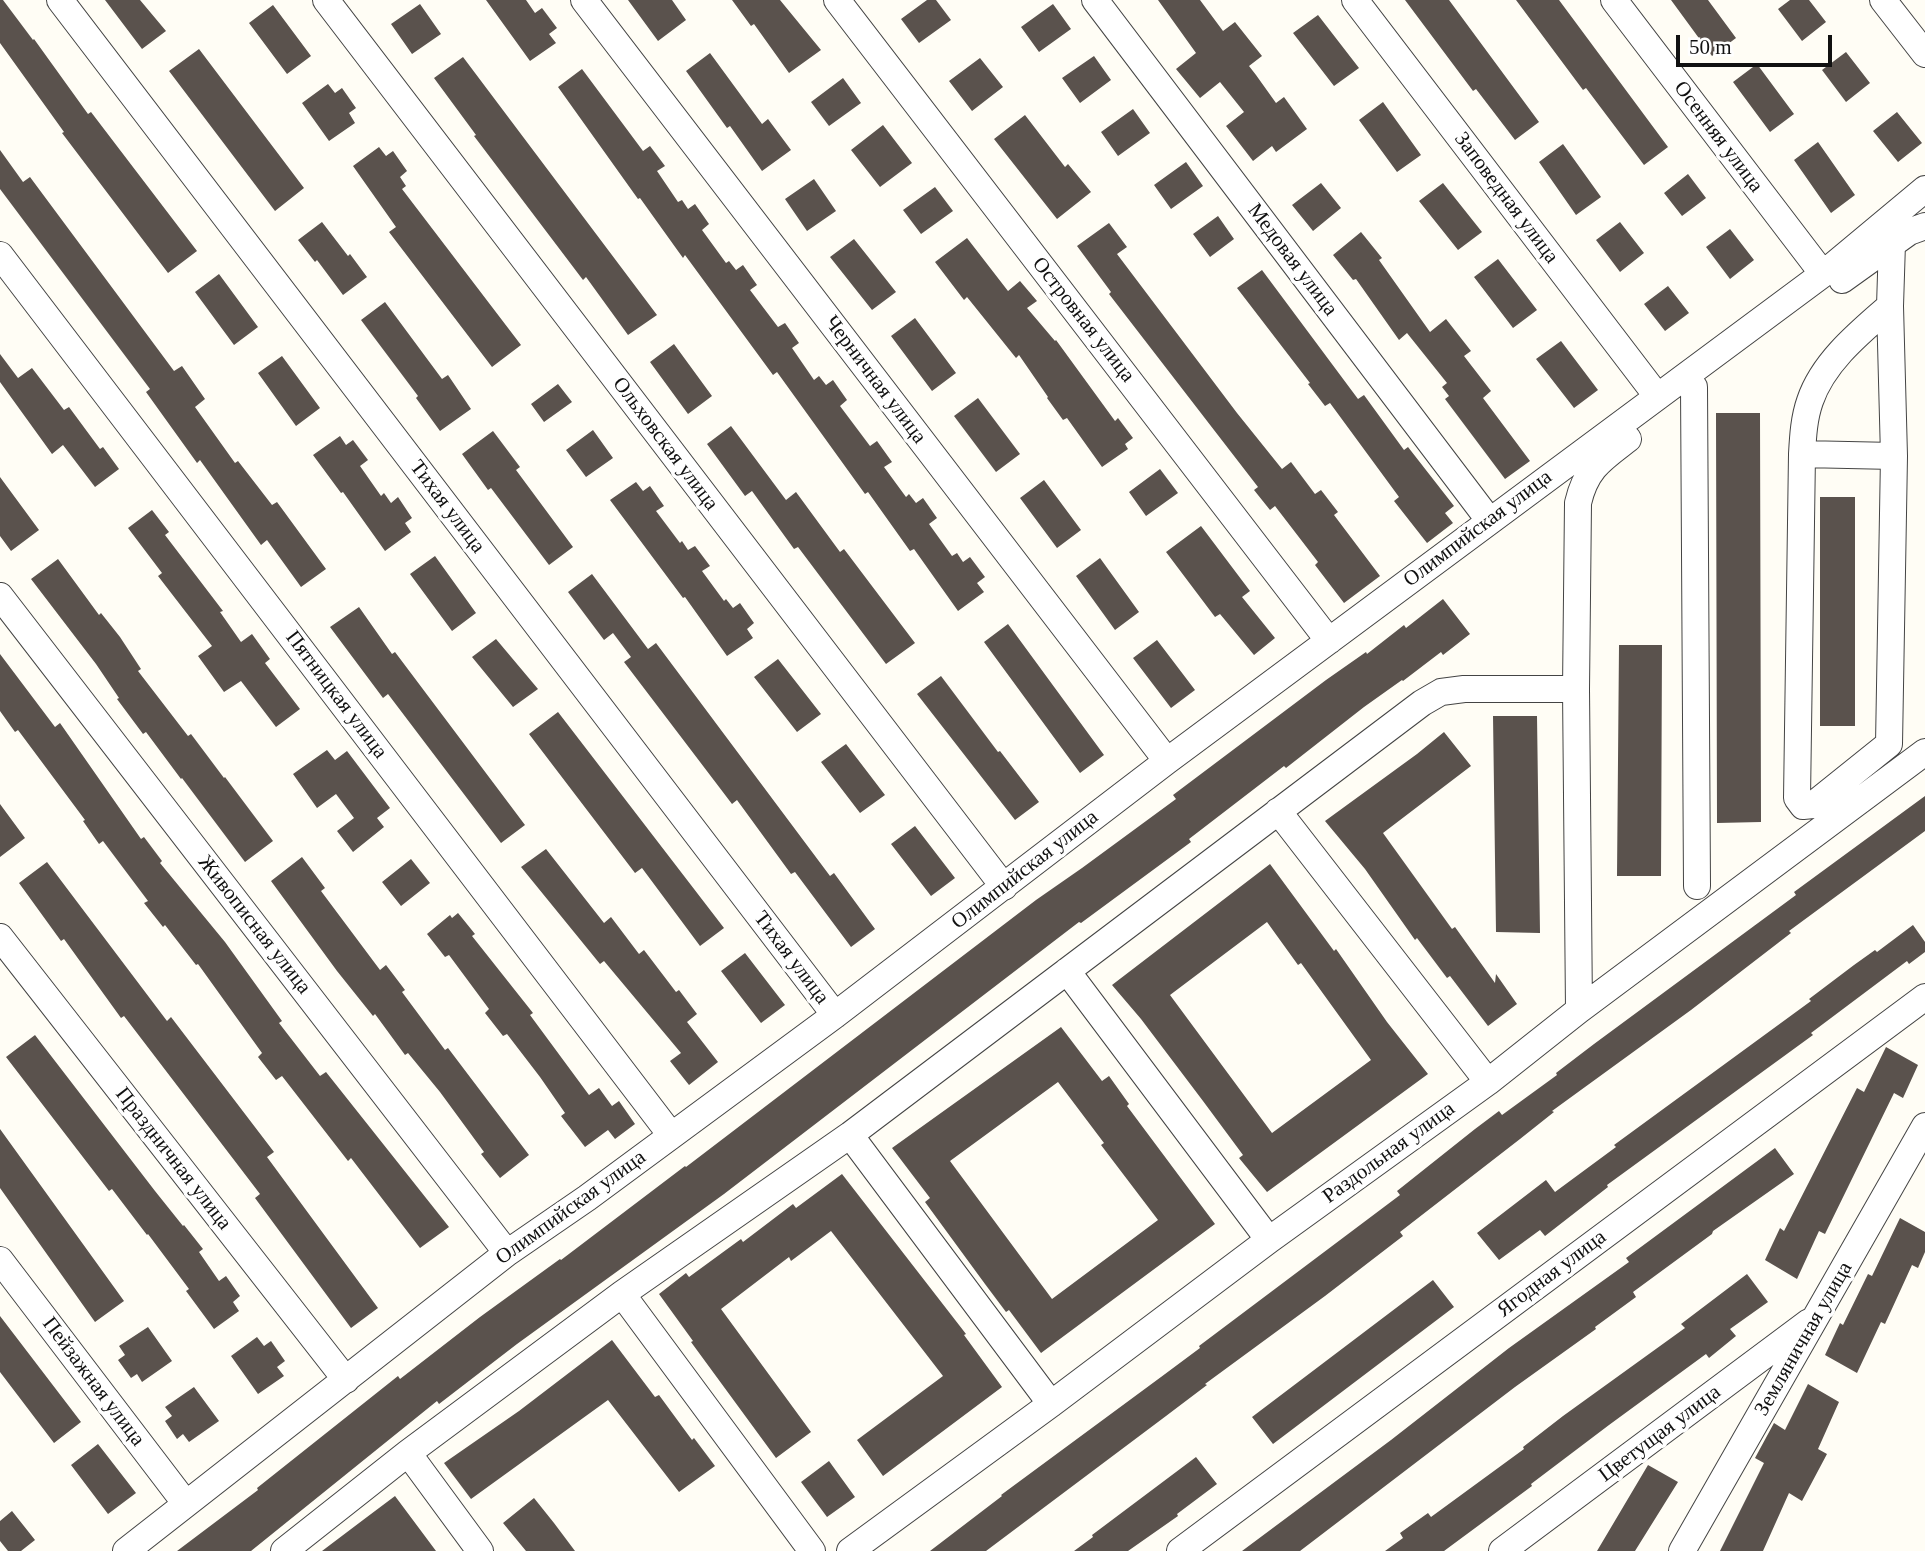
<!DOCTYPE html>
<html>
<head>
<meta charset="utf-8">
<style>
	body { margin:0 }
	#map { position:relative; width:1925px; height:1551px; overflow:hidden; background:#fffdf5; font-family:"Times New Roman",serif }
	canvas { display:block }
	.scale { position:absolute; left:1676px; top:35px; width:156px; height:32px; box-sizing:border-box; border:4px solid #111; border-top:0; padding-left:9px; font-size:21px; line-height:24px; white-space:nowrap; color:#111; -webkit-text-stroke:5px #fff; paint-order:stroke }
</style>
</head>
<body>
<div id="map">
<canvas width="1925" height="1551"></canvas>
<div class="scale">50 m</div>
</div>
<script>
const ctx = document.querySelector('canvas').getContext('2d');
ctx.lineJoin = 'round';
function fillPath(path, color) { ctx.fillStyle = color; ctx.fill(path, 'evenodd'); }
function stroke(path, color, width, dash) { ctx.strokeStyle = color; ctx.lineWidth = width; ctx.lineCap = dash ? 'butt' : 'round'; ctx.setLineDash(dash || []); ctx.stroke(path); }
function write(font, color, halo, rows, align = 'center') {
  ctx.font = font + ' "Times New Roman",serif'; ctx.lineWidth = 7; ctx.setLineDash([]); ctx.textBaseline = 'middle'; ctx.strokeStyle = halo; ctx.fillStyle = color; for (const [text, x, y, turn = 0] of rows) {
    ctx.save(); ctx.translate(x, y); ctx.rotate((+turn || 0) * Math.PI / 180); ctx.textAlign = isNaN(turn) ? turn : align; if (halo) ctx.strokeText(text, 0, 0); ctx.fillText(text, 0, 0); ctx.restore();
  }
}
fillPath(new Path2D(`
	M0,0H3L33,40L34,39L88,114L91,112L197,251L168,273L62,133L64,132L0,43Z
	M105,0H140L166,31L142,49Z
	M486,0H526L535,13L542,8L557,28L549,34L556,43L530,61Z
	M628,0H672L686,20L658,41Z
	M732,0H780L821,50L789,73L754,24L751,26Z
	M927,0H936L951,20L919,43L901,19Z
	M1158,0H1200L1223,31L1235,22L1262,56L1249,66L1256,75L1276,103L1284,97L1307,129L1276,152L1272,146L1253,161L1226,126L1244,112L1220,82L1200,98L1176,69L1196,53Z
	M1405,0H1449L1539,122L1515,140L1476,89L1473,91Z
	M1516,0H1559L1668,147L1644,165L1586,88L1583,90Z
	M1671,0H1708L1736,38L1712,56Z
	M1790,0H1809L1826,22L1802,41L1778,9Z
	M420,4L441,34L412,54L391,24Z
	M1053,4L1071,29L1039,52L1021,27Z
	M273,5L311,56L287,74L249,23Z
	M1318,15L1359,68L1334,86L1293,33Z
	M199,49L304,188L275,211L169,71Z
	M1846,52L1870,83L1846,102L1822,70Z
	M710,53L762,124L768,119L791,150L762,171L730,126L727,128L686,71Z
	M1094,56L1111,80L1080,103L1062,78Z
	M463,57L657,315L628,335L586,277L583,280L474,136L476,135L434,78Z
	M980,58L1003,87L972,111L949,81Z
	M1757,64L1794,114L1770,132L1733,82Z
	M582,69L643,151L650,146L665,166L657,171L678,202L682,200L688,209L695,204L709,224L702,230L726,263L729,261L736,270L743,265L757,285L750,290L778,327L785,323L799,343L792,348L814,380L819,376L826,385L833,380L847,400L840,406L870,446L877,441L892,462L884,467L906,497L909,494L916,503L923,498L937,518L929,524L952,556L957,553L963,562L970,557L985,577L977,583L984,592L958,611L914,549L910,551L868,492L865,494L777,372L773,375L685,255L683,258L640,198L638,199L558,87Z
	M843,78L861,103L829,126L811,102Z
	M328,84L335,93L342,88L356,108L349,113L355,123L329,141L302,103Z
	M1383,102L1421,155L1397,172L1359,120Z
	M1133,109L1150,133L1118,156L1101,132Z
	M1897,112L1922,143L1898,162L1873,131Z
	M1025,115L1065,167L1068,164L1091,192L1057,219L994,139Z
	M883,125L912,163L880,187L851,150Z
	M1818,142L1855,195L1831,213L1794,160Z
	M1563,144L1601,197L1576,215L1539,162Z
	M379,147L386,156L393,151L407,171L400,177L406,186L402,189L521,345L492,367L389,232L396,227L353,166Z
	M0,150L23,182L30,177L174,371L182,366L205,399L195,407L235,463L238,461L272,505L277,502L326,569L301,587L267,540L261,545L200,460L197,463L146,392L150,389L0,189Z
	M1186,162L1203,186L1171,209L1154,185Z
	M1688,174L1706,198L1682,216L1664,193Z
	M814,179L836,211L807,231L785,199Z
	M1321,183L1341,208L1313,231L1292,205Z
	M1443,183L1482,232L1458,250L1419,201Z
	M935,187L953,211L921,234L903,210Z
	M1218,216L1234,239L1210,257L1193,234Z
	M322,222L348,256L350,254L367,277L343,295L317,260L315,262L298,240Z
	M1620,222L1644,253L1620,272L1596,240Z
	M1109,223L1127,247L1117,254L1237,413L1282,469L1291,462L1315,494L1321,490L1338,512L1334,515L1380,576L1344,603L1315,565L1318,562L1275,506L1270,510L1254,490L1258,487L1109,294L1111,292L1077,246Z
	M1730,229L1754,260L1730,279L1706,247Z
	M1361,232L1382,258L1379,260L1430,332L1446,319L1471,351L1464,356L1491,391L1483,398L1530,461L1505,479L1445,399L1449,396L1442,387L1447,383L1407,333L1399,340L1356,279L1353,280L1333,255Z
	M967,238L1008,291L1020,281L1037,301L1027,308L1055,341L1056,340L1115,421L1118,418L1133,438L1125,444L1128,449L1102,467L1067,418L1063,420L1047,398L1048,397L1019,355L1016,358L967,297L964,300L935,262Z
	M854,239L896,292L872,310L830,257Z
	M1498,259L1537,310L1513,328L1474,277Z
	M1262,270L1358,399L1364,395L1404,450L1408,447L1454,506L1445,513L1453,523L1427,543L1394,501L1399,497L1330,403L1325,406L1308,384L1310,383L1237,288Z
	M219,274L258,327L234,345L195,292Z
	M1668,286L1689,313L1665,331L1644,304Z
	M385,302L442,379L448,375L471,409L440,431L416,398L418,396L361,320Z
	M915,318L956,373L932,391L891,336Z
	M1561,341L1598,390L1574,408L1536,359Z
	M674,344L712,396L688,414L650,362Z
	M0,354L18,378L32,368L64,410L69,407L100,449L103,447L119,469L95,487L63,445L52,454L0,382Z
	M282,356L320,408L296,426L258,373Z
	M558,384L572,402L544,422L531,404Z
	M978,398L1020,454L996,472L954,416Z
	M1716,413H1760L1761,822L1717,823Z
	M731,426L786,500L796,492L840,552L844,549L915,643L886,664L798,547L794,549L752,491L745,496L707,444Z
	M593,430L613,458L586,477L566,450Z
	M493,431L520,467L516,470L573,547L549,565L491,488L488,490L462,454Z
	M340,436L346,445L353,440L368,460L360,466L381,496L384,493L391,503L398,497L412,518L405,523L411,532L385,551L343,492L341,493L313,455Z
	M1160,469L1178,493L1146,516L1129,492Z
	M0,477L39,530L11,551L0,536Z
	M1044,480L1081,530L1057,548L1020,498Z
	M636,482L643,491L650,486L664,506L656,511L680,543L682,541L688,550L695,546L710,566L702,571L724,601L726,599L733,608L740,603L754,623L747,629L753,638L727,656L685,597L683,598L610,500Z
	M1820,497H1855V726H1820Z
	M152,510L169,532L165,535L223,611L220,612L241,642L252,634L270,659L265,663L300,709L276,727L241,681L224,692L198,656L212,646L158,576L162,573L128,528Z
	M1201,526L1250,591L1242,597L1275,638L1254,655L1220,614L1215,617L1166,552Z
	M435,556L476,613L452,631L410,574Z
	M1100,558L1139,612L1115,630L1076,576Z
	M58,559L99,615L101,613L120,637L141,669L138,671L188,736L191,734L224,778L225,777L273,841L245,862L182,778L181,779L146,732L143,734L117,699L119,698L96,664L31,579Z
	M592,574L648,649L656,643L830,876L834,873L875,929L851,947L795,872L791,874L737,800L732,804L624,662L631,657L613,633L604,640L568,592Z
	M1443,599L1470,634L1443,655L1441,652L1403,681L1402,680L1364,707L1286,768L1284,766L1189,839L1191,842L1081,923L1079,922L724,1194L517,1344L439,1404L437,1401L251,1551H177L258,1490L257,1488L398,1376L400,1379L480,1317L560,1259L561,1260L685,1166L686,1167L1036,900L1082,868L1176,799L1173,795L1326,680L1366,652L1367,654L1404,625L1406,628Z
	M359,607L392,654L395,652L525,825L501,843L388,694L383,698L330,627Z
	M1008,624L1104,755L1080,773L984,642Z
	M496,639L538,689L513,707L472,657Z
	M1157,640L1195,690L1171,708L1133,658Z
	M1619,645H1662L1661,876H1617Z
	M0,654L55,727L60,723L141,839L144,837L162,861L160,863L225,942L282,1021L279,1023L320,1076L326,1072L449,1227L420,1248L351,1158L348,1161L282,1076L276,1080L258,1057L262,1053L198,964L196,965L165,925L163,927L144,903L148,901L103,841L99,844L83,821L85,820L18,730L15,732L0,711Z
	M778,659L821,714L797,732L754,677Z
	M941,676L998,752L1000,751L1039,802L1015,820L917,694Z
	M558,712L724,928L700,946L642,868L635,873L529,734Z
	M1493,716H1537L1540,933L1496,932Z
	M1444,732L1471,766L1383,833L1452,929L1455,927L1495,983L1496,974L1517,1004L1488,1026L1450,976L1447,978L1417,938L1415,940L1365,869L1325,821L1417,754Z
	M846,744L885,795L860,813L821,762Z
	M327,750L335,760L347,751L390,808L377,818L384,827L353,852L337,831L354,818L336,794L317,808L293,774Z
	M1925,796V831L1789,931L1791,933L1691,1010L1552,1111L1554,1112L1520,1139L1400,1232L1403,1236L1325,1296L1205,1384L1207,1385L1166,1416L986,1551H930L1002,1496L1001,1495L1161,1377L1200,1348L1199,1346L1400,1195L1397,1191L1475,1129L1499,1111L1502,1115L1557,1075L1556,1073L1594,1044L1796,895L1794,892Z
	M0,804L25,838L0,857Z
	M915,826L955,878L931,896L891,844Z
	M546,849L604,923L611,917L639,954L644,950L676,992L679,990L697,1014L687,1022L718,1062L689,1085L670,1061L681,1053L604,961L600,964L521,867Z
	M302,857L325,888L321,891L380,970L386,965L405,990L402,992L445,1050L448,1048L529,1155L500,1178L481,1154L484,1152L440,1092L408,1053L405,1055L375,1014L373,1016L337,971L271,881Z
	M411,859L430,883L401,906L382,882Z
	M47,862L167,1021L171,1017L274,1152L267,1157L378,1308L351,1328L255,1198L260,1194L124,1016L121,1018L64,939L61,941L19,883Z
	M1270,864L1334,951L1336,949L1387,1022L1428,1074L1267,1192L1239,1158L1243,1155L1203,1101L1141,1019L1112,985ZM1267,922L1298,965L1301,963L1371,1060L1272,1133L1170,995Z
	M458,913L475,934L472,936L533,1013L530,1015L589,1095L599,1088L612,1106L619,1101L635,1124L615,1139L608,1130L585,1147L561,1116L565,1113L540,1077L507,1034L503,1036L485,1013L489,1009L449,955L445,957L427,934L450,915L452,918Z
	M1913,925L1925,942V952L1909,964L1907,961L1811,1033L1813,1035L1607,1185L1608,1187L1545,1236L1540,1230L1499,1260L1477,1233L1546,1180L1555,1192L1616,1147L1614,1145L1811,1001L1809,999L1854,965L1875,950L1877,952Z
	M745,953L785,1005L761,1023L721,971Z
	M1061,1027L1102,1081L1109,1076L1129,1104L1127,1106L1215,1224L1041,1353L1009,1310L1006,1312L985,1284L925,1202L930,1198L892,1148ZM1058,1082L1104,1143L1101,1145L1158,1220L1052,1299L950,1161Z
	M35,1035L155,1191L183,1226L184,1225L203,1249L199,1252L219,1281L226,1276L240,1296L233,1302L239,1311L214,1329L186,1291L189,1289L148,1234L147,1235L112,1189L109,1191L6,1057Z
	M1886,1047L1918,1065L1903,1098L1894,1093L1825,1234L1819,1231L1797,1279L1765,1260L1780,1228L1784,1231L1857,1088L1864,1092Z
	M0,1129L124,1301L95,1322L0,1188Z
	M1775,1148L1794,1174L1713,1231L1712,1234L1633,1292L1636,1297L1595,1327L1596,1329L1515,1387L1300,1551H1242L1391,1440L1509,1348L1629,1262L1626,1258Z
	M842,1174L966,1334L964,1335L1002,1387L883,1476L857,1440L943,1376L831,1231L791,1261L789,1257L721,1309L811,1432L776,1458L691,1342L693,1341L659,1294L686,1273L689,1277L741,1239L743,1242L793,1204L796,1208Z
	M1900,1218L1925,1232V1252L1918,1268L1912,1265L1885,1324L1881,1322L1857,1373L1825,1355L1840,1323L1843,1325L1868,1274L1872,1276Z
	M1747,1274L1768,1302L1730,1329L1736,1336L1709,1358L1706,1354L1609,1425L1531,1484L1532,1486L1444,1551H1385L1403,1538L1400,1533L1428,1513L1431,1517L1524,1449L1523,1447L1563,1416L1685,1328L1681,1324Z
	M1433,1280L1454,1307L1273,1444L1252,1417Z
	M0,1316L81,1422L54,1443L0,1372Z
	M148,1327L172,1361L142,1382L137,1374L131,1378L118,1360L125,1355L119,1346Z
	M257,1337L264,1346L271,1341L285,1361L277,1367L284,1376L258,1394L231,1356Z
	M612,1340L655,1397L659,1395L692,1440L694,1438L715,1466L679,1492L608,1400L471,1499L444,1463L519,1411Z
	M1808,1384L1839,1402L1818,1449L1827,1454L1802,1501L1789,1493L1763,1551H1720L1764,1463L1755,1458L1774,1423L1785,1430Z
	M194,1387L219,1421L189,1442L183,1434L177,1439L165,1421L172,1416L165,1407Z
	M98,1444L136,1493L108,1514L71,1465Z
	M1196,1457L1217,1484L1177,1514L1178,1516L1128,1551H1074L1093,1537L1092,1535Z
	M829,1461L855,1497L827,1517L801,1482Z
	M1648,1465L1678,1482L1635,1551H1597Z
	M395,1496L436,1551H322L367,1517Z
	M534,1498L554,1523L575,1551H526L503,1523Z
	M12,1511L35,1540L21,1551H8L0,1541V1521Z`), '#5a524d');
const minor = new Path2D(`
	M60,0L835,1015
	M326,0L1004,887
	M584,0L1167,761
	M837,0L1329,641
	M1095,0L1489,520
	M1355,0L1657,396
	M1614,0L1823,274
	M1883,0L1925,54
	M1892,243L1890,306L1894,456L1889,744L1813,805L1803,806L1797,798L1802,454L1894,456
	M0,255L671,1135
	M1842,280L1909,232L1925,226
	M1694,387L1697,886
	M1802,454C1803,436 1804,418 1810,401C1823,362 1860,332 1890,306
	M0,596L507,1253
	M1576,689L1579,1010
	M1278,811L1488,1082
	M0,937L346,1380
	M1067,971L1269,1240
	M850,1135L1051,1404
	M0,1260L186,1504
	M622,1294L812,1551
	M408,1453L480,1551
	M126,1551L507,1253L587,1198L835,1015L1167,761L1823,274L1925,189
	M284,1551L408,1453L622,1294L850,1135L1422,703L1441,692L1464,689H1576L1578,503C1586,468 1602,459 1628,439
	M850,1551L1051,1404L1269,1240L1488,1082L1579,1010L1925,752
	M1180,1551L1925,997
	M1502,1551L1809,1322
	M1682,1551L1925,1126`);
stroke(minor, '#444', 28);
stroke(minor, '#fff', 26);
write('21px', '#111', '#fff', [
	["Осенняя улица",1718,137,53],
	["Заповедная улица",1506,198,53],
	["Медовая улица",1292,260,53],
	["Островная улица",1083,320,52],
	["Черничная улица",875,380,53],
	["Ольховская улица",665,444,53],
	["Тихая улица",447,507,53],
	["Олимпийская улица",1478,529,-37],
	["Пятницкая улица",336,695,53],
	["Олимпийская улица",1025,870,-38],
	["Живописная улица",254,925,52],
	["Тихая улица",791,958,53],
	["Раздольная улица",1389,1153,-36],
	["Праздничная улица",173,1159,52],
	["Олимпийская улица",571,1208,-36],
	["Ягодная улица",1552,1274,-37],
	["Земляничная улица",1804,1339,-60],
	["Пейзажная улица",93,1382,53],
	["Цветущая улица",1660,1434,-37]
]);
</script>
</body>
</html>
